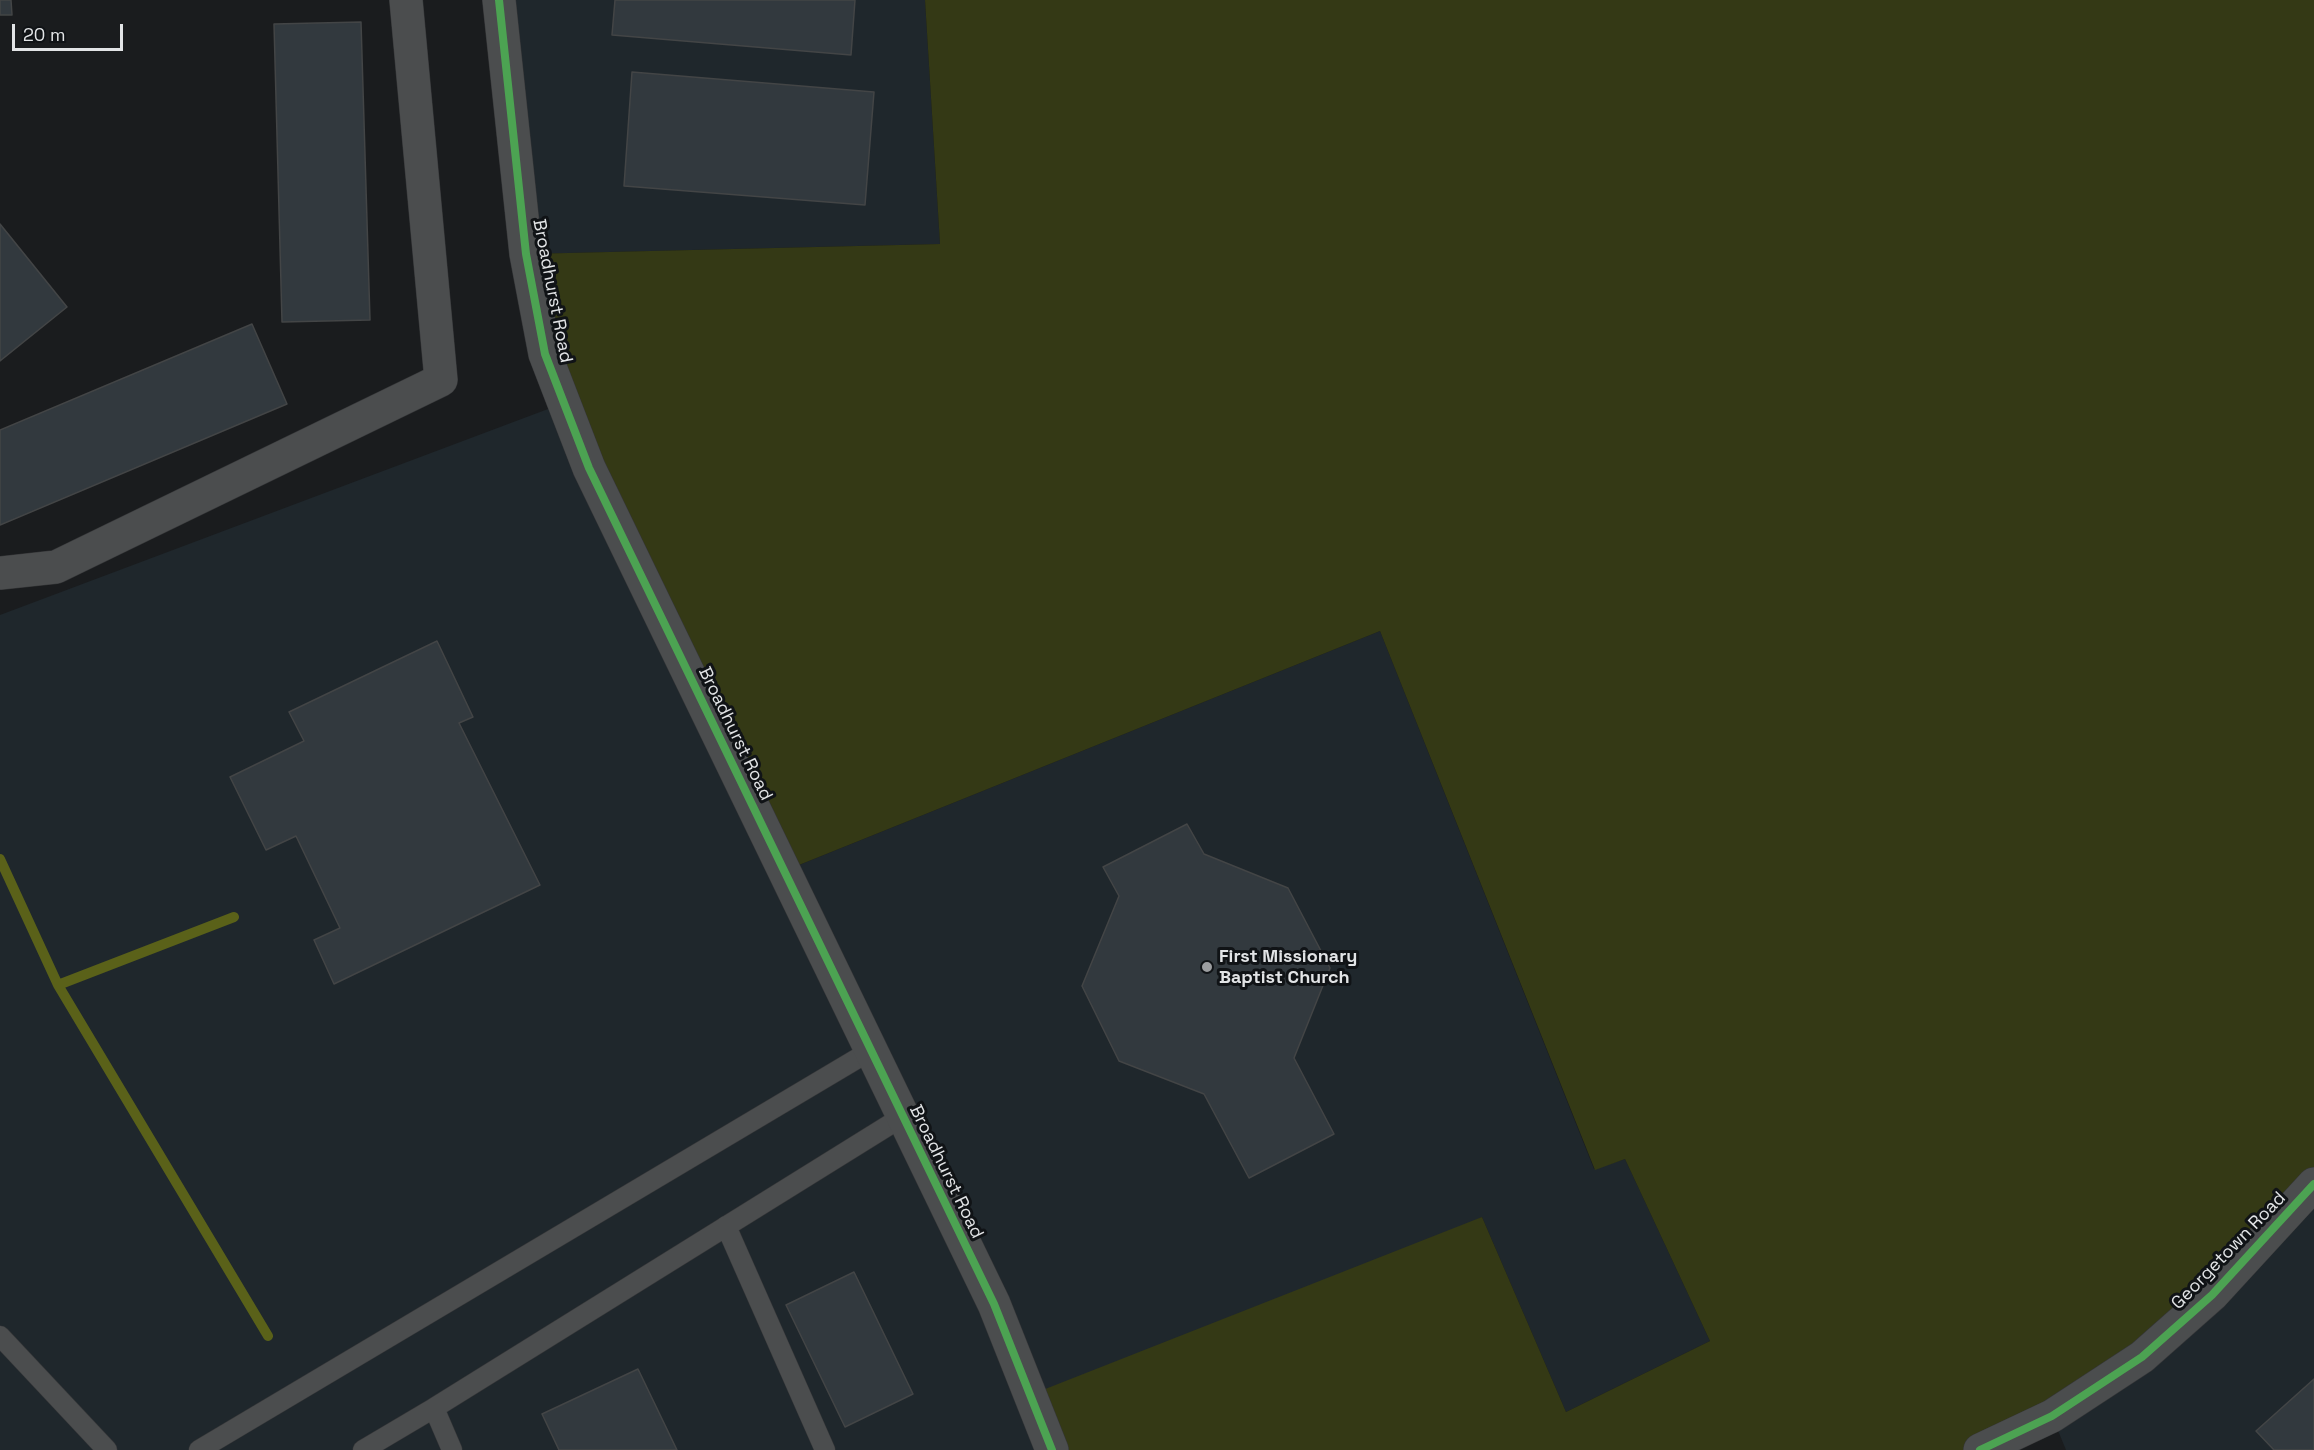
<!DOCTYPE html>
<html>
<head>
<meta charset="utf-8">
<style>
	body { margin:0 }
	#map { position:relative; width:2314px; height:1450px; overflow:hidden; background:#1a1c1e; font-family:"Space Grotesk",sans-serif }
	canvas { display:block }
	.scale { position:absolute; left:12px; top:24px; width:111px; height:27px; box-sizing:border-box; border:3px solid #e2e4e6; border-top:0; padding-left:8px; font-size:18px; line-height:21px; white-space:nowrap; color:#e2e4e6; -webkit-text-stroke:4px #101316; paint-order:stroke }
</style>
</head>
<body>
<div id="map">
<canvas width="2314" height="1450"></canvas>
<div class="scale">20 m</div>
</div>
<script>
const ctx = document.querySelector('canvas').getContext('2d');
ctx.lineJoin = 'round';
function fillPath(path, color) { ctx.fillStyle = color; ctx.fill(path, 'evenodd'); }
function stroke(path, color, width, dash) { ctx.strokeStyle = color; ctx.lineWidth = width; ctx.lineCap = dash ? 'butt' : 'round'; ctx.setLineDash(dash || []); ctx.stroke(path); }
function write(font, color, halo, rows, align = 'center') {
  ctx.font = font + ' "Space Grotesk",sans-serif'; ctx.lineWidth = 6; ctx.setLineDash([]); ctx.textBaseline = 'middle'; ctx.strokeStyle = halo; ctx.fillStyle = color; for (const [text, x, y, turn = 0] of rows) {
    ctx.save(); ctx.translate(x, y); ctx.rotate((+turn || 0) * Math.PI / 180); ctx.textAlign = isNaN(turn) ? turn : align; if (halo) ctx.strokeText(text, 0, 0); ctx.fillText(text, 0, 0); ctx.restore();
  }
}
fillPath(new Path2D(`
	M499,0H925L940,244L526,254Z
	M564,403L784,871L1380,631L1594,1169L1625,1159L1710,1341L1566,1412L1482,1217L1052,1450H0V615Z
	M2314,1184V1450H2066L2052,1416Z`), '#1f272c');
fillPath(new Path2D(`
	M925,0H2314V1184L2212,1295L1980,1450H1052L1030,1395L1482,1217L1566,1412L1710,1341L1625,1159L1595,1170L1380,631L784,871L586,460L526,254L940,244Z`), '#343915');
stroke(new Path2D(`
	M0,859L58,985L268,1336
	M58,985L234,917`), '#5a6119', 10);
const building = new Path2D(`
	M0,0H11L12,15H0Z
	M615,0H855L851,55L612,35Z
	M361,22L370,320L282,322L274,24Z
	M632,72L874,92L865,205L624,186Z
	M0,224L67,307L0,361Z
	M252,324L287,404L0,525V430Z
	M437,641L473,717L459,723L540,885L334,984L314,940L340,928L296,836L266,850L230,777L304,741L289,712Z
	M1187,824L1204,854L1288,888L1330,968L1294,1058L1334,1134L1249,1178L1204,1094L1119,1061L1082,986L1119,896L1103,867Z
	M854,1272L913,1394L845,1427L786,1305Z
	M638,1369L677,1450H559L542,1414Z
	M2314,1379V1450H2274L2256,1431Z`);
fillPath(building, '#32393e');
stroke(building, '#434546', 1.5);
const service = new Path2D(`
	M726,1226L825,1450
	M0,1336L107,1450
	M199,1450L870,1051
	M363,1450L434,1408
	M452,1450L434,1408L902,1117`);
const minor = new Path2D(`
	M499,0L526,254L545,354L589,468L994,1304L1052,1450
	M0,573L56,567L441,380L406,0
	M1980,1450L2052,1416L2142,1357L2212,1295L2314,1184`);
stroke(service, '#353638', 21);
stroke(minor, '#353638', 34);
stroke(service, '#4b4d4e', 20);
stroke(minor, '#4b4d4e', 33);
stroke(new Path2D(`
	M499,0L526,254L545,354L589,468L994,1304L1052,1450
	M1980,1450L2052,1416L2142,1357L2212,1295L2314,1184`), '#4ca352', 8);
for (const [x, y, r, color] of [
	[1207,967,6,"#9c9ea0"]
]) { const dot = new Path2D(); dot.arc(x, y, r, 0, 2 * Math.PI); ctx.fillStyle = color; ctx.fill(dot); stroke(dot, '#101316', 2); }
write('18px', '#e2e4e6', '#101316', [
	["Broadhurst Road",552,291,79],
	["Broadhurst Road",735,734,64],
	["Broadhurst Road",946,1172,64],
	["Georgetown Road",2229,1251,-46]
]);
write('bold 18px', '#e2e4e6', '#101316', [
	["First Missionary",1219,957],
	["Baptist Church",1219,978]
], 'left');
</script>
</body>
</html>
